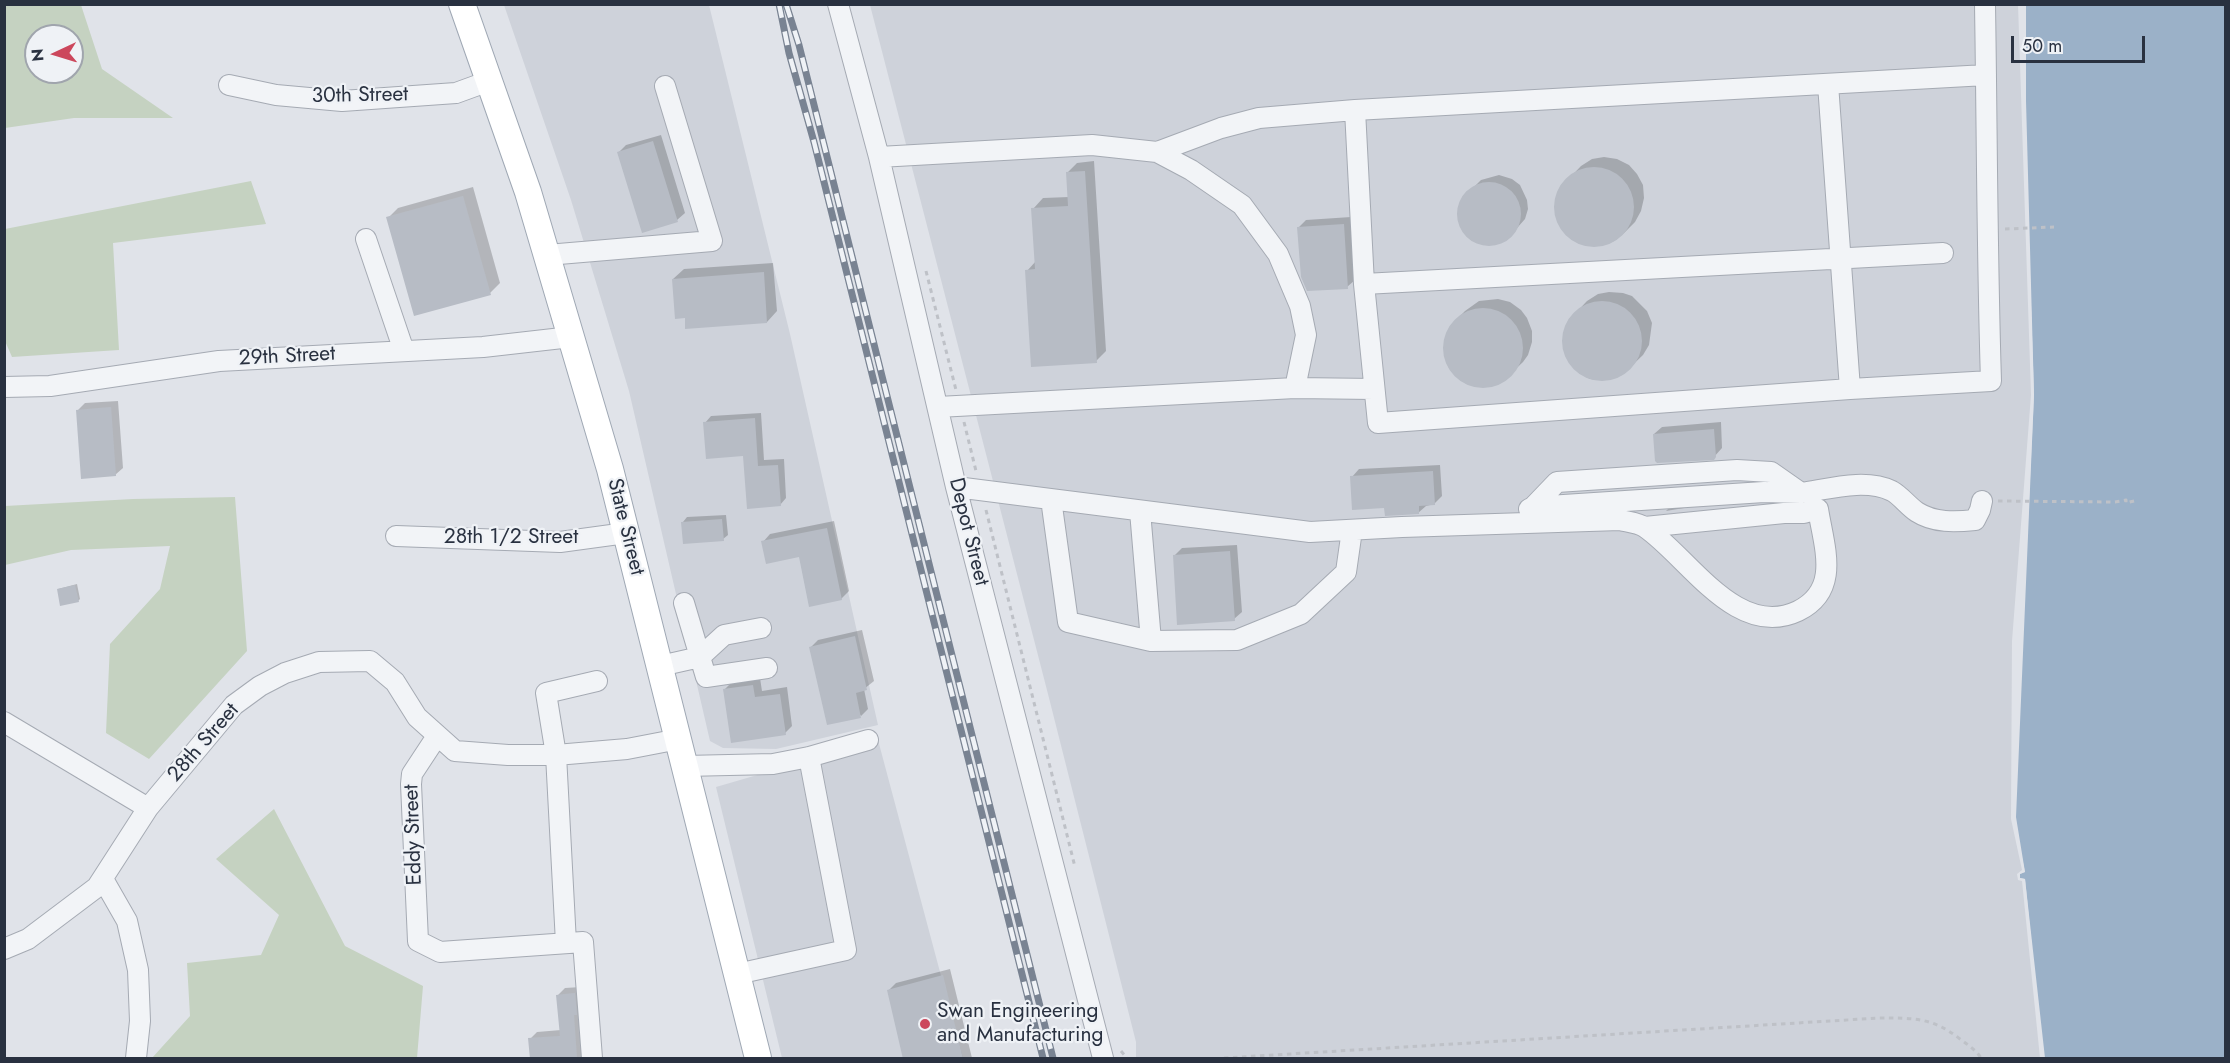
<!DOCTYPE html>
<html>
<head>
<meta charset="utf-8">
<style>
	body { margin:0 }
	#map { position:relative; width:2230px; height:1063px; overflow:hidden; background:#e0e3e9; font-family:Jost,sans-serif }
	canvas { display:block }
	.frame { position:absolute; inset:0; border:6px solid #293140; pointer-events:none }
	.north { position:absolute; left:24px; top:24px; width:60px; height:60px; box-sizing:border-box; background:#eff2f6; border:2px solid #a0a5ad; border-radius:50%; rotate:266deg; font-size:16px; font-weight:700; line-height:24px; text-align:center; color:#293140 }
	.north::after { content:''; display:block; margin:auto; width:21px; height:27px; background:#cc475c; clip-path:polygon(50% 0,100% 100%,50% 72%,0 100%) }
	.scale { position:absolute; left:2011px; top:36px; width:134px; height:27px; box-sizing:border-box; border:3px solid #293140; border-top:0; padding-left:8px; font-size:18px; line-height:21px; white-space:nowrap; color:#293140; -webkit-text-stroke:4px #eff2f6; paint-order:stroke }
</style>
</head>
<body>
<div id="map">
<canvas width="2230" height="1063"></canvas>
<div class="frame"></div>
<div class="north">N</div>
<div class="scale">50 m</div>
</div>
<script>
const ctx = document.querySelector('canvas').getContext('2d');
ctx.lineJoin = 'round';
function fillPath(path, color) { ctx.fillStyle = color; ctx.fill(path, 'evenodd'); }
function stroke(path, color, width, dash) { ctx.strokeStyle = color; ctx.lineWidth = width; ctx.lineCap = dash ? 'butt' : 'round'; ctx.setLineDash(dash || []); ctx.stroke(path); }
function write(font, color, halo, rows, align = 'center') {
  ctx.font = font + ' Jost,sans-serif'; ctx.lineWidth = 4.5; ctx.setLineDash([]); ctx.textBaseline = 'middle'; ctx.strokeStyle = halo; ctx.fillStyle = color; for (const [text, x, y, turn = 0] of rows) {
    ctx.save(); ctx.translate(x, y); ctx.rotate((+turn || 0) * Math.PI / 180); ctx.textAlign = isNaN(turn) ? turn : align; if (halo) ctx.strokeText(text, 0, 0); ctx.fillText(text, 0, 0); ctx.restore();
  }
}
fillPath(new Path2D(`
	M504,5H709L790,334L878,725L776,749L723,748L710,741L629,391L571,200Z
	M870,5H2021L2034,395L2025,872L2020,878L2025,879L2043,1058H1136V1042L1048,694Z
	M878,740L963,1058H782L716,787Z`), '#ced2da');
fillPath(new Path2D(`
	M4,5H81L102,69L173,118H74L5,128ZM36,36H72V72H36Z
	M251,181L266,224L113,243L119,350L12,357L5,341V229Z
	M235,497L247,651L149,759L106,733L110,644L160,589L170,546L71,550L5,565V506L133,499Z
	M274,809L345,946L423,986L417,1058H152L190,1016L187,963L261,955L279,915L216,859Z`), '#c5d2c1');
fillPath(new Path2D(`
	M2021,5H2225V1058H2043L2025,879L2020,878V874L2025,872L2014,819L2034,395Z`), '#9bb1c8');
fillPath(new Path2D(`
	M2018,4L2026,5V101L2034,395L2016,817L2025,872L2020,874V878L2025,879L2045,1058H2040L2022,881L2018,880L2017,874L2022,870L2011,819L2012,641L2031,395Z`), '#e0e3e9');
fillPath(new Path2D(`
	M661,135L685,213L677,220L619,152L626,145Z
	M1604,157L1617,159L1629,165L1637,174L1643,185L1644,198L1641,211L1635,222L1624,233L1614,241L1602,245L1589,246L1577,242L1567,234L1559,224L1556,211V198L1561,187L1581,166L1592,159Z
	M1094,161L1106,351L1096,361L1027,271L1036,261L1033,209L1043,198L1069,197L1067,173L1077,163Z
	M1499,175L1512,179L1520,185L1527,200L1528,209L1525,219L1510,236L1501,242L1484,244L1470,238L1463,230L1459,212L1465,196L1481,180Z
	M473,187L500,283L490,293L388,218L398,208Z
	M1351,217L1355,280L1347,287L1299,227L1306,220Z
	M773,263L777,311L767,322L686,317L673,279L684,269Z
	M1609,292L1623,293L1632,296L1647,311L1652,323L1649,345L1643,355L1622,375L1600,380L1590,379L1579,373L1566,357L1563,337L1571,318L1587,301L1598,294Z
	M1498,299L1510,302L1521,310L1527,318L1532,331V342L1528,355L1523,362L1502,382L1493,386L1480,387L1465,383L1449,368L1444,353L1445,339L1454,322L1465,311L1479,301Z
	M118,401L123,468L115,475L77,411L85,403Z
	M761,413L764,460L784,459L786,498L780,505L745,455L705,423L711,416Z
	M1721,422L1722,448L1713,458L1654,434L1662,427Z
	M1440,465L1442,496L1434,504L1426,506L1418,513L1386,507L1352,477L1359,469Z
	M1695,502L1690,507L1666,511L1673,504Z
	M726,515L728,535L723,539L683,522L687,517Z
	M834,521L849,591L841,599L800,555L763,542L770,534Z
	M1237,545L1242,612L1234,619L1174,556L1182,548Z
	M77,584L80,599L78,601L58,589Z
	M862,630L874,681L864,689L868,709L861,716L811,647L818,640Z
	M760,678L762,691L787,687L792,726L785,733L724,690L732,682Z
	M950,969L972,1058H905L888,991L896,983Z
	M581,987L584,1058H531L530,1039L537,1032L561,1030L558,995L565,988Z`), '#0003');
fillPath(new Path2D(`
	M653,141L678,222L642,233L617,152Z
	M1554 207a40 40 0 1 1 80 0a40 40 0 1 1-80 0Z
	M1085,171L1097,363L1031,367L1025,270L1035,269L1031,208L1068,206L1066,172Z
	M1457 214a32 32 0 1 1 64 0a32 32 0 1 1-64 0Z
	M463,196L491,295L414,316L386,217Z
	M1344,224L1348,289L1307,291L1301,277L1297,227Z
	M764,272L767,323L685,329V318L675,319L672,279Z
	M1562 341a40 40 0 1 1 80 0a40 40 0 1 1-80 0Z
	M1443 348a40 40 0 1 1 80 0a40 40 0 1 1-80 0Z
	M111,407L116,476L81,479L76,410Z
	M755,418L758,466L778,465L781,506L747,509L743,456L706,459L703,422Z
	M1714,429L1716,457L1714,460L1657,463L1655,461L1653,434Z
	M1433,471L1435,505L1419,506V514L1385,516L1384,508L1352,510L1350,476Z
	M722,519L724,541L683,544L681,522Z
	M827,528L842,600L809,607L799,557L766,564L761,541Z
	M1230,551L1235,621L1177,625L1173,555Z
	M75,585L79,602L60,606L57,589Z
	M855,636L867,690L856,693L861,718L827,725L809,647Z
	M753,685L755,697L780,694L786,735L731,743L723,689Z
	M943,975L963,1059H903L887,990Z
	M575,993L577,1015H574L577,1059H530L528,1038L560,1036L556,995Z`), '#b7bcc5');
const minor = new Path2D(`
	M838,4L879,157L956,487L1103,1058
	M1985,4C1987,130 1987,256 1991,381L1850,389L1378,423L1364,284L1355,110L1986,75
	M1828,84L1850,389
	M229,85L276,95L342,101L456,93L489,81
	M1157,152L1221,128L1259,118L1355,110
	M879,157L1092,145L1157,152L1191,170L1242,205L1278,254L1300,306L1306,335L1295,388
	M366,239L404,351
	M547,255L712,241L665,86
	M1364,284L1943,253
	M4,387L50,386L219,361L483,347L571,337
	M938,407L1295,388L1374,389
	M956,487L1310,532L1402,527L1620,520C1628,522 1640,523 1646,528C1689,558 1737,640 1798,611C1841,590 1824,547 1818,509L1804,513H1784L1645,527
	M1051,499L1068,622L1151,641
	M1533,507L1557,482L1737,470L1771,472L1801,493C1829,489 1865,478 1892,491C1901,496 1908,506 1917,512C1934,523 1955,522 1975,520L1980,510L1982,501
	M1529,509L1533,507L1764,492L1801,493
	M1140,511L1151,641L1237,640L1301,614L1346,572L1352,530
	M396,536L560,542L626,533
	M684,603L706,677L767,668
	M660,666L700,657L724,635L761,628
	M4,722L148,808
	M437,736L412,774L411,784L418,941L440,952L583,942L592,1058
	M685,766L773,764L809,757L868,740
	M103,879L127,921L138,970L140,1021L136,1058
	M566,943L556,755L546,693L597,681
	M4,949L28,939L97,887L148,808L234,705L260,686L285,673L319,662L370,661L395,682L417,717L455,751L508,755H556L627,749L679,739
	M737,974L846,950L809,757`);
const major = new Path2D(`
	M462,4L528,192L610,469L758,1058`);
stroke(minor, '#a5aab3', 22);
stroke(major, '#9fa8b4', 28);
stroke(new Path2D(`
	M2005,229L2054,227
	M926,271L956,390
	M964,422L976,471
	M1998,501L2115,502L2126,500V503L2138,500
	M986,510L1075,867
	M1121,1051L1127,1058
	M1224,1058L1879,1018C1913,1018 1932,1017 1960,1039C1968,1045 1976,1050 1981,1058`), '#bec1c7', 3, [4.5, 4.5]);
stroke(minor, '#f2f4f7', 20);
stroke(major, '#fff', 26);
const rail = new Path2D(`
	M779,4L789,53L814,142L1043,1058
	M786,4L799,45L1053,1058`);
stroke(rail, '#798392', 7);
stroke(rail, '#eff2f6', 4.5, [14]);
for (const [x, y, r, color] of [
	[925,1024,6,"#cc475c"]
]) { const dot = new Path2D(); dot.arc(x, y, r, 0, 2 * Math.PI); ctx.fillStyle = color; ctx.fill(dot); stroke(dot, '#eff2f6', 2); }
write('21px', '#293140', '#eff2f6', [
	["30th Street",360,96,-1],
	["29th Street",287,357,-3],
	["State Street",625,527,76],
	["Depot Street",968,532,76],
	["28th 1/2 Street",511,538],
	["28th Street",204,743,-49],
	["Eddy Street",414,835,-92]
]);
write('21px', '#293140', '#eff2f6', [
	["Swan Engineering",937,1012],
	["and Manufacturing",937,1036]
], 'left');
</script>
</body>
</html>
